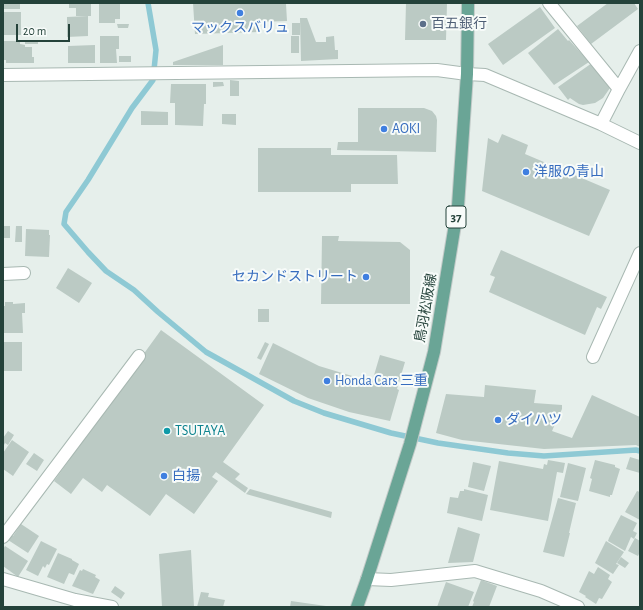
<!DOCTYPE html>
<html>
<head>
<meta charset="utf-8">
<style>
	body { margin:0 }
	#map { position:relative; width:643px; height:610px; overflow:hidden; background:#e6efeb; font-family:"Alegreya Sans",sans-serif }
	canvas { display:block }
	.frame { position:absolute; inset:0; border:4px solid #24423a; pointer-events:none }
	.scale { position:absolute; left:16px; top:24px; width:54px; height:18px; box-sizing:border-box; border:2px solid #24423a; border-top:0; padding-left:5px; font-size:12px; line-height:14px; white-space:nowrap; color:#24423a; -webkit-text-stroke:3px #f7fbf9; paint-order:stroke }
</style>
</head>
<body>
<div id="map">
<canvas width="643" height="610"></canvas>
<div class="frame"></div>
<div class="scale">20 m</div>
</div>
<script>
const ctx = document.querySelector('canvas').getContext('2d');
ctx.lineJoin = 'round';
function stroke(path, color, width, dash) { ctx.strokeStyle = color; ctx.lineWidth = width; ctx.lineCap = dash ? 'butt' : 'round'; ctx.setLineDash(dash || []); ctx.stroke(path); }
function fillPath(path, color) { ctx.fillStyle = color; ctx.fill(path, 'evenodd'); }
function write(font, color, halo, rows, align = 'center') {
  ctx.font = font + ' "Alegreya Sans","Noto Sans JP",sans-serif'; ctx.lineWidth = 4; ctx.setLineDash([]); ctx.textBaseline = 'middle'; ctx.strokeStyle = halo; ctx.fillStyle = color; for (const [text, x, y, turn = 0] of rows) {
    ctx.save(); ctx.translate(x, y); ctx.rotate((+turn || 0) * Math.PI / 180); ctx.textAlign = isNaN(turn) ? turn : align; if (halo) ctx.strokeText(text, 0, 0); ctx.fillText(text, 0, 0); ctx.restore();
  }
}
stroke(new Path2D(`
	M148,3L156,50L153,80L132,108L88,180L66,212L64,224L88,252L106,271L134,290L158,312L206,352L294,401L324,413L391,433L438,443L508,453L544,456L636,450L640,451`), '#8ec9d4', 5.5);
fillPath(new Path2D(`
	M3,3H20V9H3Z
	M69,3H91V16H76V8H69Z
	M105,3H120V19H115V23H99V4H105Z
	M193,3H282V4H286L287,21L259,22V32L195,34Z
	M406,3H447L446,40H405Z
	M608,3H634L638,9L591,44L577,26Z
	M540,7L555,28L503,65L488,44Z
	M3,12H21V35H3Z
	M88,16V36L67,37V17Z
	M300,18H307L316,42H326V37L334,36L335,50H338V59L301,61Z
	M292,23H300V35H292Z
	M117,24H129L128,28H118Z
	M558,29L568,41L569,40L589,62L554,85L528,53Z
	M100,36H119V49H116L117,63H100Z
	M291,36H299V53H291Z
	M25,40H38V44H25Z
	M3,41H20V44L25,45V47H32V57H34V63H6V60H3Z
	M95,45V63H68V46Z
	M223,45V65H173V62Z
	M119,56H131V62H119Z
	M592,63L610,88L603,98L595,103L583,105L579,104L570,98L568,100L558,87Z
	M230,80L239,81V96H230Z
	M213,82H223L224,86L213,87Z
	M171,84H206V104H204L203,126L175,125V103H170Z
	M358,108H424L432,111L436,116L437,120L436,152L337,150L338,142H358Z
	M141,111L168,112V125H141Z
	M222,114H236V125L222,124Z
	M502,134L528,145L525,154L610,190L589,236L482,191L488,138L498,143Z
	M258,148H331V155H397L398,184H351V192H258Z
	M3,226H10V238H3Z
	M16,226H22V242H15Z
	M26,229L49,230V235H50L49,257L25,256Z
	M322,236H339L338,241L400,242L410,250V304H321Z
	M501,250L607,297L601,309L597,307L585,335L489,292L495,277L490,275Z
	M68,268L92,283L79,303L56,288Z
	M5,302H13V304L25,303V313H22L23,333H3V306H5Z
	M258,309H269V322H258Z
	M161,330L264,405L223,462L240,474L235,479L248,488L245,493L216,472L212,477L218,481L194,514L166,494L150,516L107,485L102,492L83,478L71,494L54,481L70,459L69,457Z
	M3,342H22V371H3Z
	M265,342L269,344L261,360L257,358Z
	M273,343L319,366L372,382L380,355L405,362L397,389L399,390L390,421L349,412L308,398L259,374Z
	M485,385L536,390L534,403L562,405V409L552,431L572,438L592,395L640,417V447L636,445L544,449L462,440L436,433L446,394L484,397Z
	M8,431L14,435L8,445L5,443L3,447V438Z
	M12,440L29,452L13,476L3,469V453Z
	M34,453L44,460L37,471L26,464Z
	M630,457L640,460V473L626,469Z
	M548,460L565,463L563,473L557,472L548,521L490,510L499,461L543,469L544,464L547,465Z
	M595,460L615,465V467L620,469L612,495H610V497L589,491L592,479L590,478Z
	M473,462L491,466L484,491L468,487Z
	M568,463L586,468L578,501L560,497Z
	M250,489L332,512L331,518L246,494Z
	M464,489L488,495L482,521L447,513L450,497L458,498L460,491H464Z
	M637,491L640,492V520L625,512Z
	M558,498L576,503L569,533H570L564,557L543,552Z
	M621,515L637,523L633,531L637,533L634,539L631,537L625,551L608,541L609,538Z
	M21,524L39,536L28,553L8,540L11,536H13Z
	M458,527L480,534L473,562L448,563Z
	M635,538L640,541V552L638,556L628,551Z
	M41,541L57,549L49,565L47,564L45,568L43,566L38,576L26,570Z
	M606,541L624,552L616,564L619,565L613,574L595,563Z
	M5,546L28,561L18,577L3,566V549Z
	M191,550L194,607H162L159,554Z
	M58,553L72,559V560L79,564L74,575L69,573L64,584L47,577Z
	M621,557L629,563L625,568L617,563Z
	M598,567L610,575L608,579L612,582L602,599L599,598L596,604L585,597L586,596L579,592L589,571L594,574Z
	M83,569L96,575L95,577L100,580L93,594L72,586L80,570L82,571Z
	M481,580L497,586L489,607H472L474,602L473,601Z
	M446,582L474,592L468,607H437Z
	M115,586L125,593L121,599L111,592Z
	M201,592L209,593L208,597L225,600L223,607H197Z
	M291,601L326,606V607H290Z`), '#bbcac4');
const minor = new Path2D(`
	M549,3L619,89L601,124
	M3,75L437,70L467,74L485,75L601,124L640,143
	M619,89L640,51
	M3,274L24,273
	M593,357L640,253
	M3,537L139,356
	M3,579L75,600L112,607
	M367,579L391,580L475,571L541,591L578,607`);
const major = new Path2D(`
	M357,607L367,579L410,444L434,352L458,206L467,74L468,3`);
stroke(minor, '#a8b8b2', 14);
stroke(major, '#c2cac8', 14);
stroke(minor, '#fff', 12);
stroke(major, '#6aa596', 12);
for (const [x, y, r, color] of [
	[240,13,4,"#3f7fe0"],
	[423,24,4,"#5c6f8a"],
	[384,129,4,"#3f7fe0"],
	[526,172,4,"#3f7fe0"],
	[366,277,4,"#3f7fe0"],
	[327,381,4,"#3f7fe0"],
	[498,420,4,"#3f7fe0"],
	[167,431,4,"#0f9aa8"],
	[164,476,4,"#3f7fe0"]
]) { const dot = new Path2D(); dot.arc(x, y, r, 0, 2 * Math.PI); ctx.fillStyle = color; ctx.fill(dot); stroke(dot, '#f7fbf9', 1.5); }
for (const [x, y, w] of [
	[456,217,20]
]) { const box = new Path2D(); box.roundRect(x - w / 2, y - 11, w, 22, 3); ctx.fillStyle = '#f7fbf9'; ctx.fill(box); stroke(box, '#24423a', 1); }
write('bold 13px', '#24423a', null, [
	["37",456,217]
]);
write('14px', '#4e5e75', '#f7fbf9', [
	["百五銀行",431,24]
], 'left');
write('14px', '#366cbe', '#f7fbf9', [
	["マックスバリュ",240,28,"center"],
	["AOKI",392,129],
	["洋服の青山",534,172],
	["セカンドストリート",358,277,"right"],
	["Honda Cars 三重",335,381],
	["ダイハツ",506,420],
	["白揚",172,476]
], 'left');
write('14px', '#24423a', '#f7fbf9', [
	["鳥羽松阪線",426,308,-80]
]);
write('14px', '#0d838f', '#f7fbf9', [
	["TSUTAYA",175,431]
], 'left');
</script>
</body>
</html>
